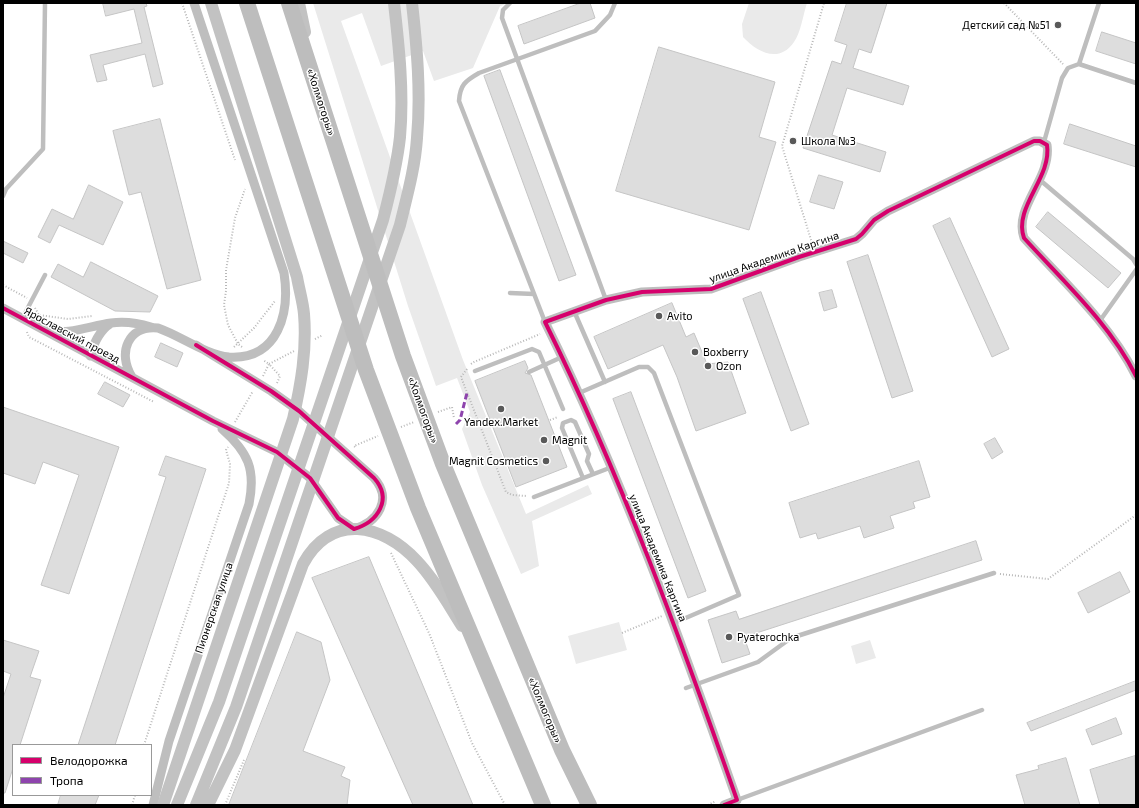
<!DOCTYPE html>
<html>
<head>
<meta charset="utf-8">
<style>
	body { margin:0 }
	#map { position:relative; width:1139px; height:808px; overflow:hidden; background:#fff; font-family:"Exo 2",sans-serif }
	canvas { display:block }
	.frame { position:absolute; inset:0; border:4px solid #000; pointer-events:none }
	.legend { position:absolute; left:12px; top:744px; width:140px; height:52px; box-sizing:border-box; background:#fff; border:1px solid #999; margin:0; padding:5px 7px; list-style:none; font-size:12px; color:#000 }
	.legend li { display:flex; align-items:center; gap:8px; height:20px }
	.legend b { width:20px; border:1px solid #999 }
</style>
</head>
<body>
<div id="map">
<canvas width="1139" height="808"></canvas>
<div class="frame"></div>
<ul class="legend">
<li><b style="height:5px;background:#d6006c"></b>Велодорожка</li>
<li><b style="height:5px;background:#8e44ad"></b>Тропа</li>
</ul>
</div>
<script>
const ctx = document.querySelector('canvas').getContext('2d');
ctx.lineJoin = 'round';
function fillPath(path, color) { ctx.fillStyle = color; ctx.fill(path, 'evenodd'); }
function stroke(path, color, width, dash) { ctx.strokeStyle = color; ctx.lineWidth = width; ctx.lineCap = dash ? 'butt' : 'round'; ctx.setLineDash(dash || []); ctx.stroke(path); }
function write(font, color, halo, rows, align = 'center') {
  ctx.font = font + ' "Exo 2",sans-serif'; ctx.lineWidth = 3; ctx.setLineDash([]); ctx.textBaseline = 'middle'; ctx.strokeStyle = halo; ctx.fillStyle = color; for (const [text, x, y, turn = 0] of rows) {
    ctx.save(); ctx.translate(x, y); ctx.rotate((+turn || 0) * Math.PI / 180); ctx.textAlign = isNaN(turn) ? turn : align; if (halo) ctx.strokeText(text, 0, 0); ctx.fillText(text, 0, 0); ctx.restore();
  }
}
fillPath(new Path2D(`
	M313,3H508L500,6L473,68L434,81L423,51L381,66L362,13L341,21L463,360L526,514L588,485L592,494L532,521L539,566L521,574L482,485L462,429L470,412L457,378L436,386L408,306Z
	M749,3H807C803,15 801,32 794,42C779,64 757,52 743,37L742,24Z
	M619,622L627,650L576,664L568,636Z
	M870,640L876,658L856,664L851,646Z`), '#eaeaea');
const building = new Path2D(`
	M103,3H146L147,6L144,7L163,84L153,87L145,54L103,65L107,80L97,82L90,55L142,43L134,9L106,16Z
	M581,3H590L595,18L524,44L518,26Z
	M847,3H887L871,53L859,49L853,68L909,86L903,105L847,88L832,135L886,152L880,172L803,148L832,61L841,64L847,45L835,41Z
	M1102,32L1136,43V64L1096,51Z
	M659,47L775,82L759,137L776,142L749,230L616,191Z
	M500,70L576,275L559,281L484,76Z
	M160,119L201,280L167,289L141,192L129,195L113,131Z
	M1070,124L1136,146V167L1064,144Z
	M819,175L843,182L834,209L810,202Z
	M89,185L123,202L103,245L59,225L50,243L38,237L52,209L73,219Z
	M1048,212L1121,273L1108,288L1036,227Z
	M950,218L1009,349L992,357L933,226Z
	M3,241L28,253L23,263L3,253Z
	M868,255L913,391L892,398L847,262Z
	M91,262L158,296L150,312L115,311L51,277L58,264L83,277Z
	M832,290L837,307L824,311L819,293Z
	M761,292L809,424L791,431L743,299Z
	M672,303L686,337L694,333L707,364L728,362L746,413L696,431L677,377L663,345L608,369L594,337Z
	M161,343L183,353L177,367L155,357Z
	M525,361L528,368L525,373L531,375L567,467L516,487L475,381Z
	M105,382L130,395L123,407L98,394Z
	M631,392L706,591L688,598L613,399Z
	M3,407L119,447L69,594L41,585L79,475L43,462L35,484L3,473Z
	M995,438L1003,452L992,459L984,444Z
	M166,456L206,469L115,745H78L166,477L159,475Z
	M919,461L930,497L913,502L915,508L890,516L894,528L864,538L860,526L818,539L816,533L800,538L789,503Z
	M976,541L982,560L744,637L750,654L722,663L708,620L736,611L739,619Z
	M369,557L473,805H413L312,578Z
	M1120,572L1130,592L1088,613L1078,593Z
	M297,632L321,642L330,680L303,751L345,767L341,776L350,780L347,805H229Z
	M3,640L39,651L30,677L41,680L20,745H13V768L5,793H3V698L11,674L3,671Z
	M1136,681V690L1031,731L1027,723Z
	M1116,718L1122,734L1092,745L1086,730Z
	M1135,756L1136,805H1100L1090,770Z
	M1066,758L1080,805H1025L1016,775L1039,769L1038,766Z
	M61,795H99L95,805H58Z`);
fillPath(building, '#ddd');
stroke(building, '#c5c5c5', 1);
stroke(new Path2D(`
	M182,3L235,160
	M1004,3L1063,64
	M812,243L782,146L824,3
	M3,285L27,298
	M35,308L39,315L68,319L92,316
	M27,332L29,337L154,402
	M315,339L323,335
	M234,347L254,328L275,301
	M242,347L238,344L228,325L224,305L226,291V270L235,218L245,189
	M471,364L474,362L540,334
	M467,369L461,377L506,492L512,495L527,496
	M263,376L269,364L263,360
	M277,383L280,376L269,364L294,351
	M438,412L452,407L454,418
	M550,420L558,417
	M235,422L253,391
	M401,427L414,422
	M355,447L354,446L378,436
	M391,553L429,633L472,743L505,805
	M1000,574L1048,579L1136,515
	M622,633L662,616
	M144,745L229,483L230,464L226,450L228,447
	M132,805L135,795
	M225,805L244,760
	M708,805L716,801`), '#b8b8b8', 2, [1, 2]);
stroke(new Path2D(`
	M510,3L503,10L502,18L606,300
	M1079,64L1136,83
	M1044,142L1062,78L1068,68L1079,64L1099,3
	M1040,180L1133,259L1136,264
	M3,196L6,189L43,149L45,3
	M510,293L534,294
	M574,311L605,382
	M22,319L45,275
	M545,322L459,101C460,85 465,81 479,73L595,31L610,15L615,3
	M1099,322L1136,270
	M475,371L532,349L539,352L563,409
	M529,372L562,357
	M579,393L639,367H648L654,373L739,595L674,623
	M583,478L562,428L563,423L571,420L575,422L589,454L587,461L593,474
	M534,497L612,467
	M686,688L758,662L791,638L994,573
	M737,800L982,710`), '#bebebe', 4.5);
stroke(new Path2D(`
	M3,308L213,421L277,452L310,478L338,518L354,529C378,522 393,499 374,478L299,411L271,391L196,345
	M46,329C68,336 89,326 111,323C125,321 138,323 151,327
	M90,356C94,343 99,331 110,324
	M132,377C117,353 128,325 158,328C181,336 206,355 229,357C279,360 290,312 284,273L194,3
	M153,805L169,741L249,504C256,469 248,452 222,429
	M724,805L737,800C680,637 621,476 545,322L606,300L642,292L711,289L799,257L856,239L862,234L874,220L888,211L1034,141H1040L1047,145C1052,178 1013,207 1024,238C1063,281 1110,324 1136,376`), '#bebebe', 9);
stroke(new Path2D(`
	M299,3L305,32
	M163,805L293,419C301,384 307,350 304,314C303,302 299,289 297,277L211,3
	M177,805L219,702L383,220C390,193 397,165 400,137C404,92 399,47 394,3
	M196,805L236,707L400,225C407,196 415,168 417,138C421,93 417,48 412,3
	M208,805L235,750L303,564C331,513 382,523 417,561C435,580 448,604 462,626`), '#c2c2c2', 12);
stroke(new Path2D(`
	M247,3L366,370L418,508L543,805
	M289,3L403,356L443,464L562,750L589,805`), '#bdbdbd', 16);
stroke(new Path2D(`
	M456,424L460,420L467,393`), '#8e44ad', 3, [6, 3]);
stroke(new Path2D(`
	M3,308L213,421L277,452L310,478L338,518L354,529C378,522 393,499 374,478L299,411L271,391L196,345
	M724,805L737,800C680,637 621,476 545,322L606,300L642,292L711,289L799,257L856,239L862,234L874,220L888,211L1034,141H1040L1047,145C1052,178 1013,207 1024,238C1063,281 1110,324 1136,376`), '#d6006c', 4);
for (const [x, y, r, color] of [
	[1058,25,4,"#595959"],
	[793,141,4,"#595959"],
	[659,316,4,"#595959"],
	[695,352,4,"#595959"],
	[708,366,4,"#595959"],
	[501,409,4,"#595959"],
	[544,440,4,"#595959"],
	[546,461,4,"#595959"],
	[729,637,4,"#595959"]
]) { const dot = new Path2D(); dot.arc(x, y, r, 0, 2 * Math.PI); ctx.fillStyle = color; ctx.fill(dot); stroke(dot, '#fff', 1.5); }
write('11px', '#000', '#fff', [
	["Детский сад №51",1050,25,"right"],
	["Школа №3",801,141],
	["Avito",667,316],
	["Boxberry",703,352],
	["Ozon",716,366],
	["Yandex.Market",501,422,"center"],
	["Magnit",552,440],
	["Magnit Cosmetics",538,461,"right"],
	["Pyaterochka",737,637]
], 'left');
write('11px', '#000', '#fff', [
	["«Холмогоры»",321,102,72],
	["улица Академика Каргина",774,257,-19],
	["Ярославский проезд",72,335,28],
	["«Холмогоры»",423,410,70],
	["улица Академика Каргина",658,558,68],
	["Пионерская улица",214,608,-71],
	["«Холмогоры»",545,710,67]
]);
</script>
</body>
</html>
